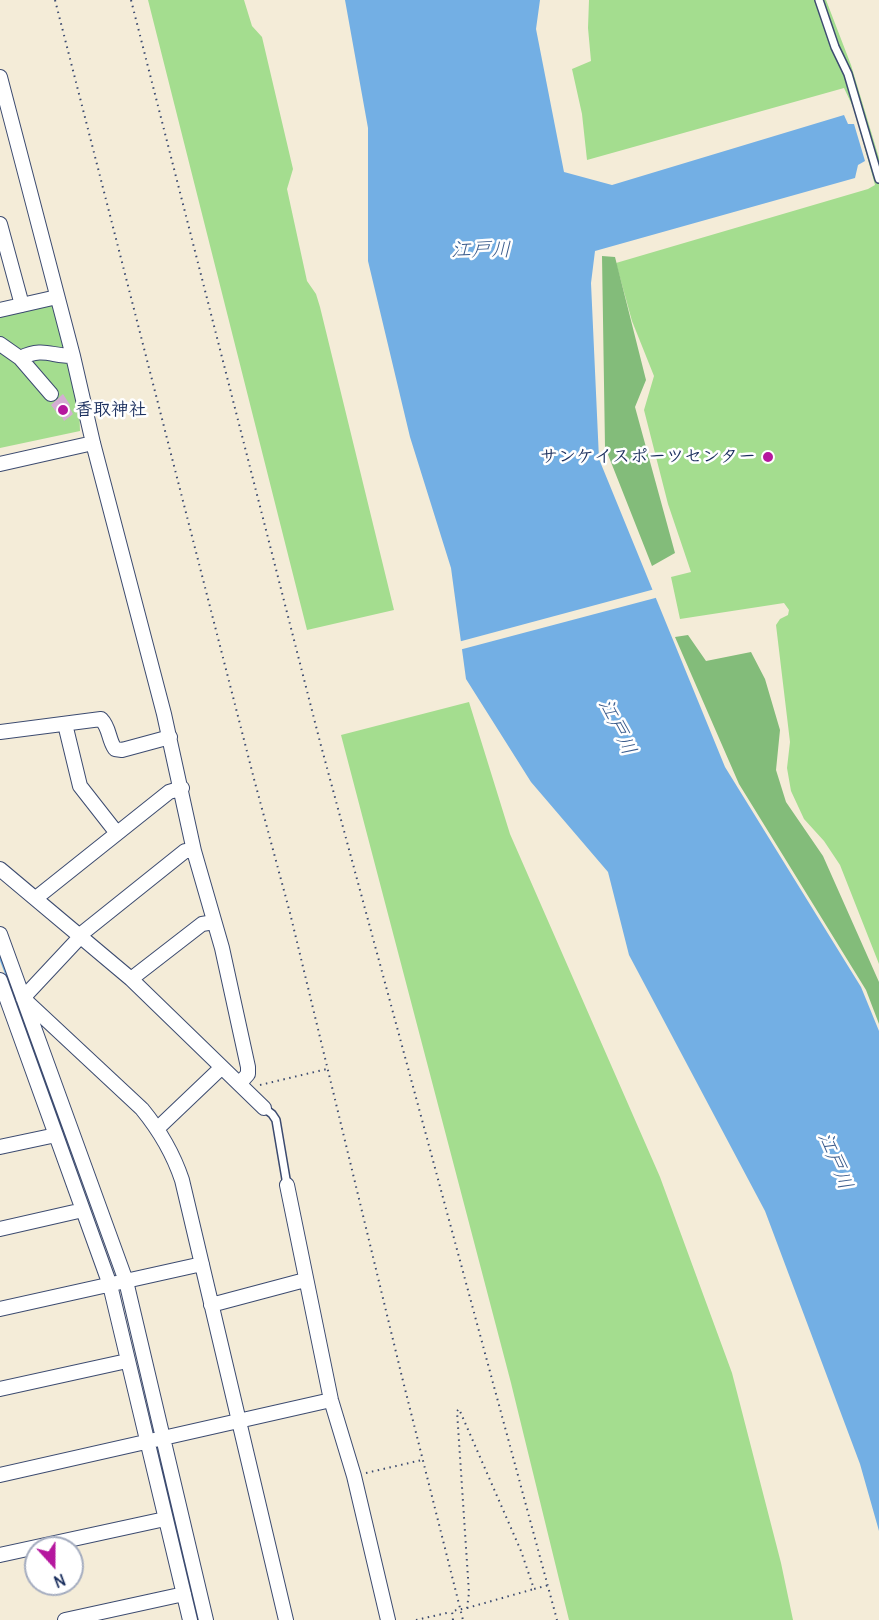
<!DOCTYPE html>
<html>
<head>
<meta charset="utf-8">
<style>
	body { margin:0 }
	#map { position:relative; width:879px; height:1620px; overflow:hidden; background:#f4ecd8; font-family:Delius,sans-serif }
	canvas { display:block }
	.north { position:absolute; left:24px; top:1536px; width:60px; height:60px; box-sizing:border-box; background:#fff; border:2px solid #a4acbf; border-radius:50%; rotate:159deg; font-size:16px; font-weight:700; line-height:24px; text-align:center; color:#1b2f5e }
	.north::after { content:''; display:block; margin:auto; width:21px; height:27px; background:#b5179e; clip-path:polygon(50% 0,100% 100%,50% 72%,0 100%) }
</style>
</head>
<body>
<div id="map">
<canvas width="879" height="1620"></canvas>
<div class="north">N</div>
</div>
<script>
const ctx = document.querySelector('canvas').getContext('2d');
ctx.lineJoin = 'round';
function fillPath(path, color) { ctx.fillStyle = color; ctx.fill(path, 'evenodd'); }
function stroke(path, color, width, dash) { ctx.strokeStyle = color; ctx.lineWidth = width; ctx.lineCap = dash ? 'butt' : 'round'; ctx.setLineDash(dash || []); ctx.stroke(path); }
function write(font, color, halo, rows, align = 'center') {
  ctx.font = font + ' Delius,"Klee One",sans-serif'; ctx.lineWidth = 5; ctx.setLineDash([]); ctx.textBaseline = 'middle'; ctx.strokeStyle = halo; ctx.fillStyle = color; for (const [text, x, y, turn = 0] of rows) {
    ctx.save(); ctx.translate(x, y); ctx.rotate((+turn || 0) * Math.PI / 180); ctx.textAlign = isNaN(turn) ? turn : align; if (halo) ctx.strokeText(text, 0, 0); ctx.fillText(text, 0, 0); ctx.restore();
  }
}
fillPath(new Path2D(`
	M148,0H244L252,26L262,37L293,169L287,189L307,281L316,294L320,307L394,610L307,630Z
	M589,0H826L851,65L879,158V964L840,865L824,841L804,819L791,791L787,768L790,742L776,625L780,619L788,615L789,610L784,603L680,619L671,577L691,572L668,504L644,410L654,376L632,321L616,263L868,189L875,185L854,109L844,88L587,160L582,114L572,69L591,61L588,28Z
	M54,304L79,405L80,431L0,448V316Z
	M469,702L510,834L660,1177L732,1373L781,1563L793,1620H569L511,1383L341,735Z`), '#a4dd8f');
fillPath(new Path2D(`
	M602,256L615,257L646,380L635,407L675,553L652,566L605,447Z
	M688,635L706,661L751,652L765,679L780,730L776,770L786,802L823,856L879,982V1024L866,990L739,784L675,637Z`), '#83bc7a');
fillPath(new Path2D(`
	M345,0H540L536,29L564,172L612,185L844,115L848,124H854L865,161L858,165L855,178L595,251L591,283L599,459L725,767L861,987L879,1031V1531L860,1464L765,1211L629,955L608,872L531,782L466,679L451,568L410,437L368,261V128Z`), '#73afe4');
fillPath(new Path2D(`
	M655,589L659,597L459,650L458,642Z`), '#f4ecd8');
stroke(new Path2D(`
	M0,955L30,1035
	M179,1536L199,1619`), '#73afe4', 4);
fillPath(new Path2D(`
	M63,394L70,405L69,407L73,414L64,421L60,413L58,414L51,405Z`), '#d4add3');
const lane = new Path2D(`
	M819,0L835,47L848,74L879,179
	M264,1108L272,1114L276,1120L287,1185`);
const street = new Path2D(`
	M0,77L73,356L93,443L164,714L194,851L222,948L248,1067V1074L240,1083
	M0,224L22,305
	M0,310L57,297
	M0,344L20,358L51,394
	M20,358C44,347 50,356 73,356
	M0,464L93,443
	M65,724L80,786L116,832
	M0,732L101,719C110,728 108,739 115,749L122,750L170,737
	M0,869L131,979L264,1108
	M36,898L169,792L182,788
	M0,934L126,1281L206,1620
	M80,935L185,851H194
	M81,936L23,998L142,1109C160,1131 173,1153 182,1180L286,1620
	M131,979L202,924L214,922
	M0,980L110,1285L190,1620
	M158,1128L221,1068
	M0,1147L56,1135
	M287,1185L331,1400L354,1476L388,1620
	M0,1229L83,1210
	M211,1305L305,1280
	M0,1309L202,1264
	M0,1389L127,1361
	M0,1475L331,1400
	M0,1555L165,1519
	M65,1620L184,1594`);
stroke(lane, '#3c4b70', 10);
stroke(street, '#3c4b70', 16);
stroke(new Path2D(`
	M55,0L254,779L290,913L402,1377L463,1620
	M131,0L320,742L557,1620
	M260,1085L327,1069
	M366,1473L422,1460
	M467,1608L534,1589
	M416,1620L451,1612
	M453,1620L452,1611L467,1608L469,1593L457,1411L459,1409L521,1551L534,1589L549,1585`), '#3c4b70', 2, [1.5, 4.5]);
stroke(lane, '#fff', 7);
stroke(street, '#fff', 14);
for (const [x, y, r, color] of [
	[63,410,6,"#b5179e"],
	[768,457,6,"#b5179e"]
]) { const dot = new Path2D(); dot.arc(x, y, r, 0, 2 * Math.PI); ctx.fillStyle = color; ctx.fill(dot); stroke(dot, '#fff', 2); }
write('bold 18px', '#1b2f5e', '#fff', [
	["香取神社",75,410],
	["サンケイスポーツセンター",756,457,"right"]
], 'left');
write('italic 20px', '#3a5c8d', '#fff', [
	["江戸川",481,250],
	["江戸川",617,727,64],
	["江戸川",835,1161,68]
]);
</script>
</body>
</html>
